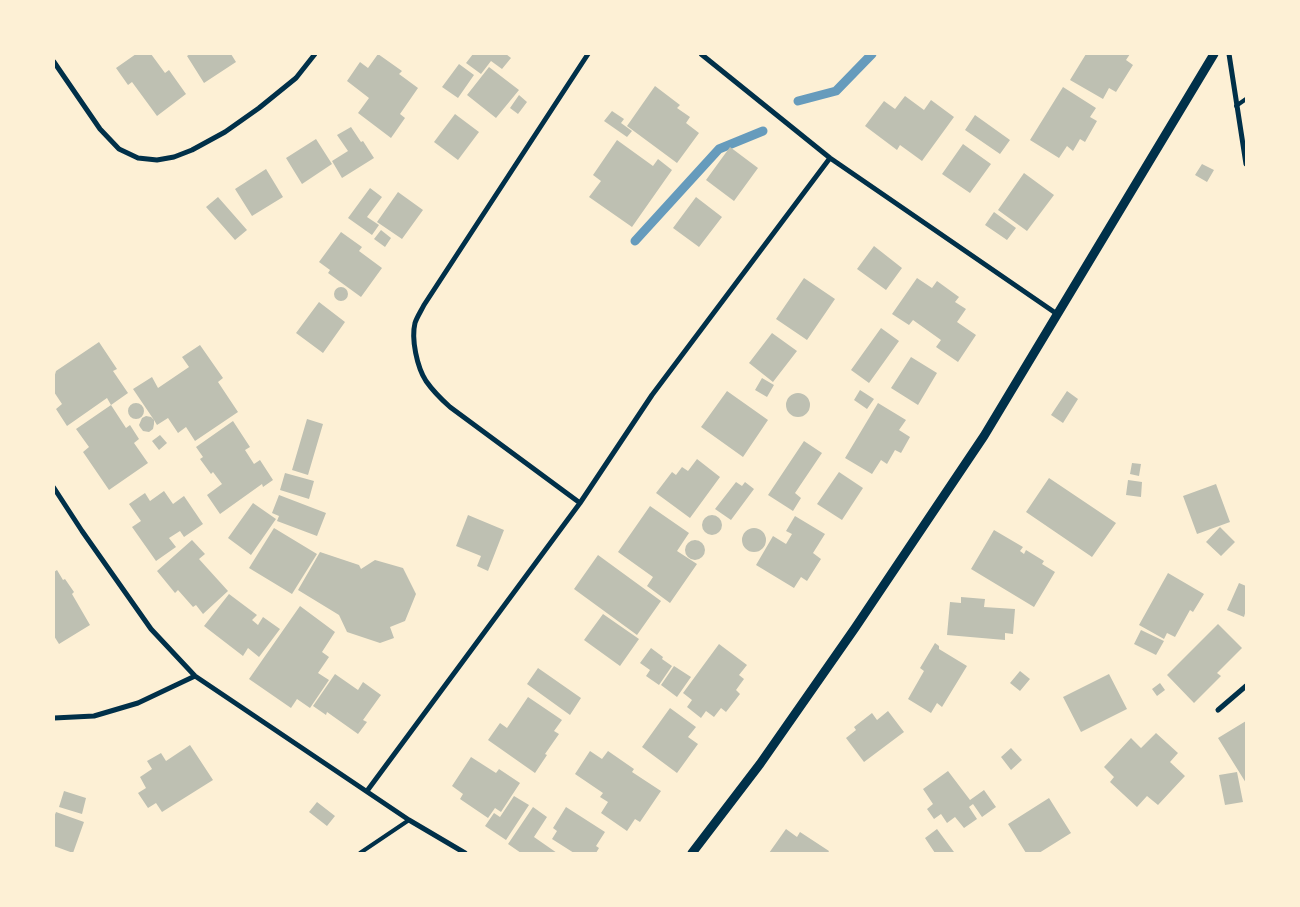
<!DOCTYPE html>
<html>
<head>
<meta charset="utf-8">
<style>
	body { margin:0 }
	#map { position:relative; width:1300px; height:907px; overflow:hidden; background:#fdf0d5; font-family:Quicksand,sans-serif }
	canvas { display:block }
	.frame { position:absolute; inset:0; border:55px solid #fdf0d5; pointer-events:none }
</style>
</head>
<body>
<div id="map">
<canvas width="1300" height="907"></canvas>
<div class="frame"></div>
</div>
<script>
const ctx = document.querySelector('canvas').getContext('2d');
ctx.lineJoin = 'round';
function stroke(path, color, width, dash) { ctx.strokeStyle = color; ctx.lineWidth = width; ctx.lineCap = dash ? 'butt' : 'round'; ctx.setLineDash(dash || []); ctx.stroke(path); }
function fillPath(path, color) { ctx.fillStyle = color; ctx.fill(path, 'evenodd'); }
stroke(new Path2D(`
	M798,101L836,91L872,54
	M635,241L719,149L763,131`), '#669bbc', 9);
fillPath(new Path2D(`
	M136,54H151L165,73L169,70L186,94L157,116L132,82L128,85L116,68Z
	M190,54H231L236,62L204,83L187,56Z
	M378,54L402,71L399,74L418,88L400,114L405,118L391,138L358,113L369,98L347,81L360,62L368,68Z
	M473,54H506L511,58L502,69L491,61L481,74L466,63Z
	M1086,54H1130L1126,60L1133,65L1116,92L1109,88L1103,99L1070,80Z
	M459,64L474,75L458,98L442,87Z
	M489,67L519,90L496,118L467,95Z
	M655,86L680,105L677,108L690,117L686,123L699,133L677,163L627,126Z
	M1063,87L1096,108L1090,117L1097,121L1085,142L1080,139L1073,151L1067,146L1059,158L1030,140Z
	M519,95L527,102L518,114L510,108Z
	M905,96L924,110L931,100L954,117L922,161L900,145L897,150L865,126L884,101L895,109Z
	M612,111L624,119L621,123L632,131L627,137L604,121Z
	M455,114L479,132L458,160L434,142Z
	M975,115L1010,140L1000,154L965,130Z
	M351,127L361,142L363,141L374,158L342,178L332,161L348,151L337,135Z
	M316,139L332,164L302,184L286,158Z
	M617,140L653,166L658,159L672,170L632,227L589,197L601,181L593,175Z
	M963,144L991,164L970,193L942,174Z
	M730,147L758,168L734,201L706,180Z
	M1202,164L1214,170L1207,182L1195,175Z
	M266,169L283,197L252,216L235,189Z
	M1024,173L1054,195L1027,231L998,210Z
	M370,188L382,197L367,217L379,225L372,235L348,218Z
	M398,192L423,210L402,239L377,222Z
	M218,197L247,230L235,240L206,207Z
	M696,197L722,217L699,247L673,228Z
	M994,212L1016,228L1007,240L985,225Z
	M381,230L391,238L385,247L374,239Z
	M341,232L362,247L359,251L382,268L361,297L328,273L330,270L319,262Z
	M874,246L902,268L886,290L857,269Z
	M804,278L835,299L807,340L776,319Z
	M917,278L932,288L937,281L959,297L955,302L966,309L957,322L976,335L958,362L936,347L941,340L913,320L909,325L892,314Z
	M334 294a7 7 0 1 1 14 0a7 7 0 1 1-14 0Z
	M319,302L345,322L323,353L296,333Z
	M881,328L899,341L869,383L851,370Z
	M772,333L797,351L773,382L749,363Z
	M99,342L117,369L113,371L128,393L111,405L107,398L67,426L56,409L62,404L54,392V378L56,371Z
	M200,345L223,378L218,382L238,412L195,441L186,427L178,433L168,418L157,425L154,420V424L153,429L149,432L143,431L140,427L139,425L142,418L146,416L151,417L154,420L133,389L152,377L158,388L189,367L182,357Z
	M911,357L937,373L918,405L891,388Z
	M762,378L774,385L767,397L755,390Z
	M860,390L874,399L867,409L854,400Z
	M727,391L768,420L743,457L701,427Z
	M1067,391L1078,399L1063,423L1051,415Z
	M786 405a12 12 0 1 1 24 0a12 12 0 1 1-24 0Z
	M878,403L906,420L899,430L910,437L901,453L895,450L887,464L881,460L872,474L845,458Z
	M128 411a8 8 0 1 1 16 0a8 8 0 1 1-16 0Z
	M111,405L126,428L130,425L139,439L134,443L148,463L109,490L83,452L89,447L76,429Z
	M307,419L323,424L308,475L292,470Z
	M233,421L250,447L245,450L254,464L260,460L273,480L263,487L262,484L220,514L207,495L222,484L213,472L211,474L200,459L203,457L196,447Z
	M160,435L167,443L159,450L152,441Z
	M804,441L822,453L795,493L801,498L793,511L768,495Z
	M697,459L720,477L690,518L656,493L672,472L676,475L682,467L688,471Z
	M1132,463L1141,464L1139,476L1130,474Z
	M839,472L863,488L842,520L817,504Z
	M285,473L314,481L309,499L280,490Z
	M1049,478L1116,523L1092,557L1026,512Z
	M1128,480L1142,482L1141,497L1126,495Z
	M736,482L742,486L745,482L754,489L731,520L715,509Z
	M1216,484L1230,522L1197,534L1183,496Z
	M164,491L173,504L184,496L203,524L184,537L180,531L169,538L176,547L156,561L132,527L141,521L129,504L145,493L150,501Z
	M279,495L326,513L317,536L277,521L279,516L272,513Z
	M253,503L276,519L251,555L228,538Z
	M650,506L689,533L677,551L697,564L670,603L647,586L653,577L618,552Z
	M702 525a10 10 0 1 1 20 0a10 10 0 1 1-20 0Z
	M468,515L504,530L488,571L477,566L481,556L456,546Z
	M795,516L825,534L813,553L821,559L807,581L801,577L794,588L756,565L773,536L786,544L792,534L786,531Z
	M1220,527L1235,542L1221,556L1206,542Z
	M742 540a12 12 0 1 1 24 0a12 12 0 1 1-24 0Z
	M274,528L317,554L292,594L249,568Z
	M994,530L1023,547L1020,551L1024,554L1026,550L1044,561L1042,564L1055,572L1034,607L971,569Z
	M685 550a10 10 0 1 1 20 0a10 10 0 1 1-20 0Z
	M192,540L205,554L199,559L228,591L203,614L196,605L193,607L178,590L175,593L157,571Z
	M320,552L359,565L361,569L375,560L403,568L416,594L405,621L390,627L394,638L380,643L347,632L339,615L298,590Z
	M598,555L661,601L637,635L574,589Z
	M57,570L63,580L65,579L74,592L72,594L90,625L59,644L54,636V572Z
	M1168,573L1204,594L1193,612L1190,610L1175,637L1167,633L1164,639L1139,625Z
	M1239,583L1246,586V610L1244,617L1227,610Z
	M229,594L257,615L252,620L258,625L263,617L280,629L259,657L248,648L243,656L204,626Z
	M961,597L985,599L984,607L1015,609L1013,634L1005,633V640L947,635L950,602L961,603Z
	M300,606L335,632L322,652L329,657L318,673L329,680L310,708L297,699L291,708L249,679Z
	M603,614L639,639L620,666L584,640Z
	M1218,624L1242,648L1217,673L1221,676L1194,703L1167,675Z
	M1141,630L1164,641L1156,655L1134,644Z
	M935,643L939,646V649L967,666L942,707L937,703L931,713L908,699L924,671L920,668Z
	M719,644L747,665L739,675L744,679L736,690L740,694L726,712L721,708L714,717L706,711L701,718L687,707L692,700L683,693Z
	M651,648L663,657L662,659L672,666L659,685L646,676L650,670L640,663Z
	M674,666L691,677L677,697L661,685Z
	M538,668L581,698L570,715L527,684Z
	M1020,671L1030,679L1020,691L1010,683Z
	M335,674L358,690L363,682L381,695L363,720L367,722L358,734L327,712L326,715L313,706Z
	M1109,674L1127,709L1081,732L1063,697Z
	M1160,683L1165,690L1157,696L1152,689Z
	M528,697L562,720L554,731L559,734L545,754L547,755L535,773L488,740L500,723L507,728Z
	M670,708L696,727L688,737L698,744L677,773L642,747Z
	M888,711L904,732L864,762L846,738L856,730L854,727L872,713L877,720Z
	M1246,721V783L1218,738Z
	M1156,733L1178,753L1170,762L1185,776L1158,805L1147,796L1137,807L1110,782L1114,777L1104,767L1131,738L1141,748Z
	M190,745L213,780L162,812L156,803L148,808L138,793L146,788L140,777L152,769L147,761L161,753L166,761Z
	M1011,748L1022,760L1011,770L1001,757Z
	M590,751L602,759L608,751L634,769L632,772L661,791L640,822L635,819L627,831L601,813L608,802L600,797L603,793L575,774Z
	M471,757L496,773L499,769L520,783L501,812L495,808L488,818L460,799L463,794L452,786Z
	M948,771L970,800L984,790L996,807L982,817L973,804L969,807L977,819L964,828L955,817L947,823L941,814L934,819L927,809L933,804L923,789Z
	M1237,772L1243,802L1225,805L1219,775Z
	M64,791L86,798L82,814L59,807Z
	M514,796L529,805L506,840L485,826L494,813L500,817Z
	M1049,798L1071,833L1039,853H1026L1008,824Z
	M317,802L335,816L327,826L309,812Z
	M533,807L547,817L534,837L557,853H521L508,844Z
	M566,807L605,832L596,846L599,848L596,853H574L552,839L557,831L553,828Z
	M56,812L84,822L73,853L54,846V817Z
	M786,829L797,837L800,832L829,851L828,853H769Z
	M937,829L954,852L953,853H935L925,838Z`), '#bec0b2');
stroke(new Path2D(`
	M1236,106L1246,99
	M360,853L409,820`), '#003049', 4);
stroke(new Path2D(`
	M701,54L830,158L1057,314
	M1229,54L1246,164
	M54,62L100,129L119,149L138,158L157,160L174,157L192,150L225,132L259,108L296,78L315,54
	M54,488L82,531L151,629L195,676L409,820L465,853
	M580,503L450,407C441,399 433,391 426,381C417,367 411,339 415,323C417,317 421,311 424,305L588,54
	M1218,710L1246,686
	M54,718L94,716L138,703L195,676
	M367,791L580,503L652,395L830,158`), '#003049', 5);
stroke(new Path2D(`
	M692,853L760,764L855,628L984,436L1214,54`), '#003049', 9);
</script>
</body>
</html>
